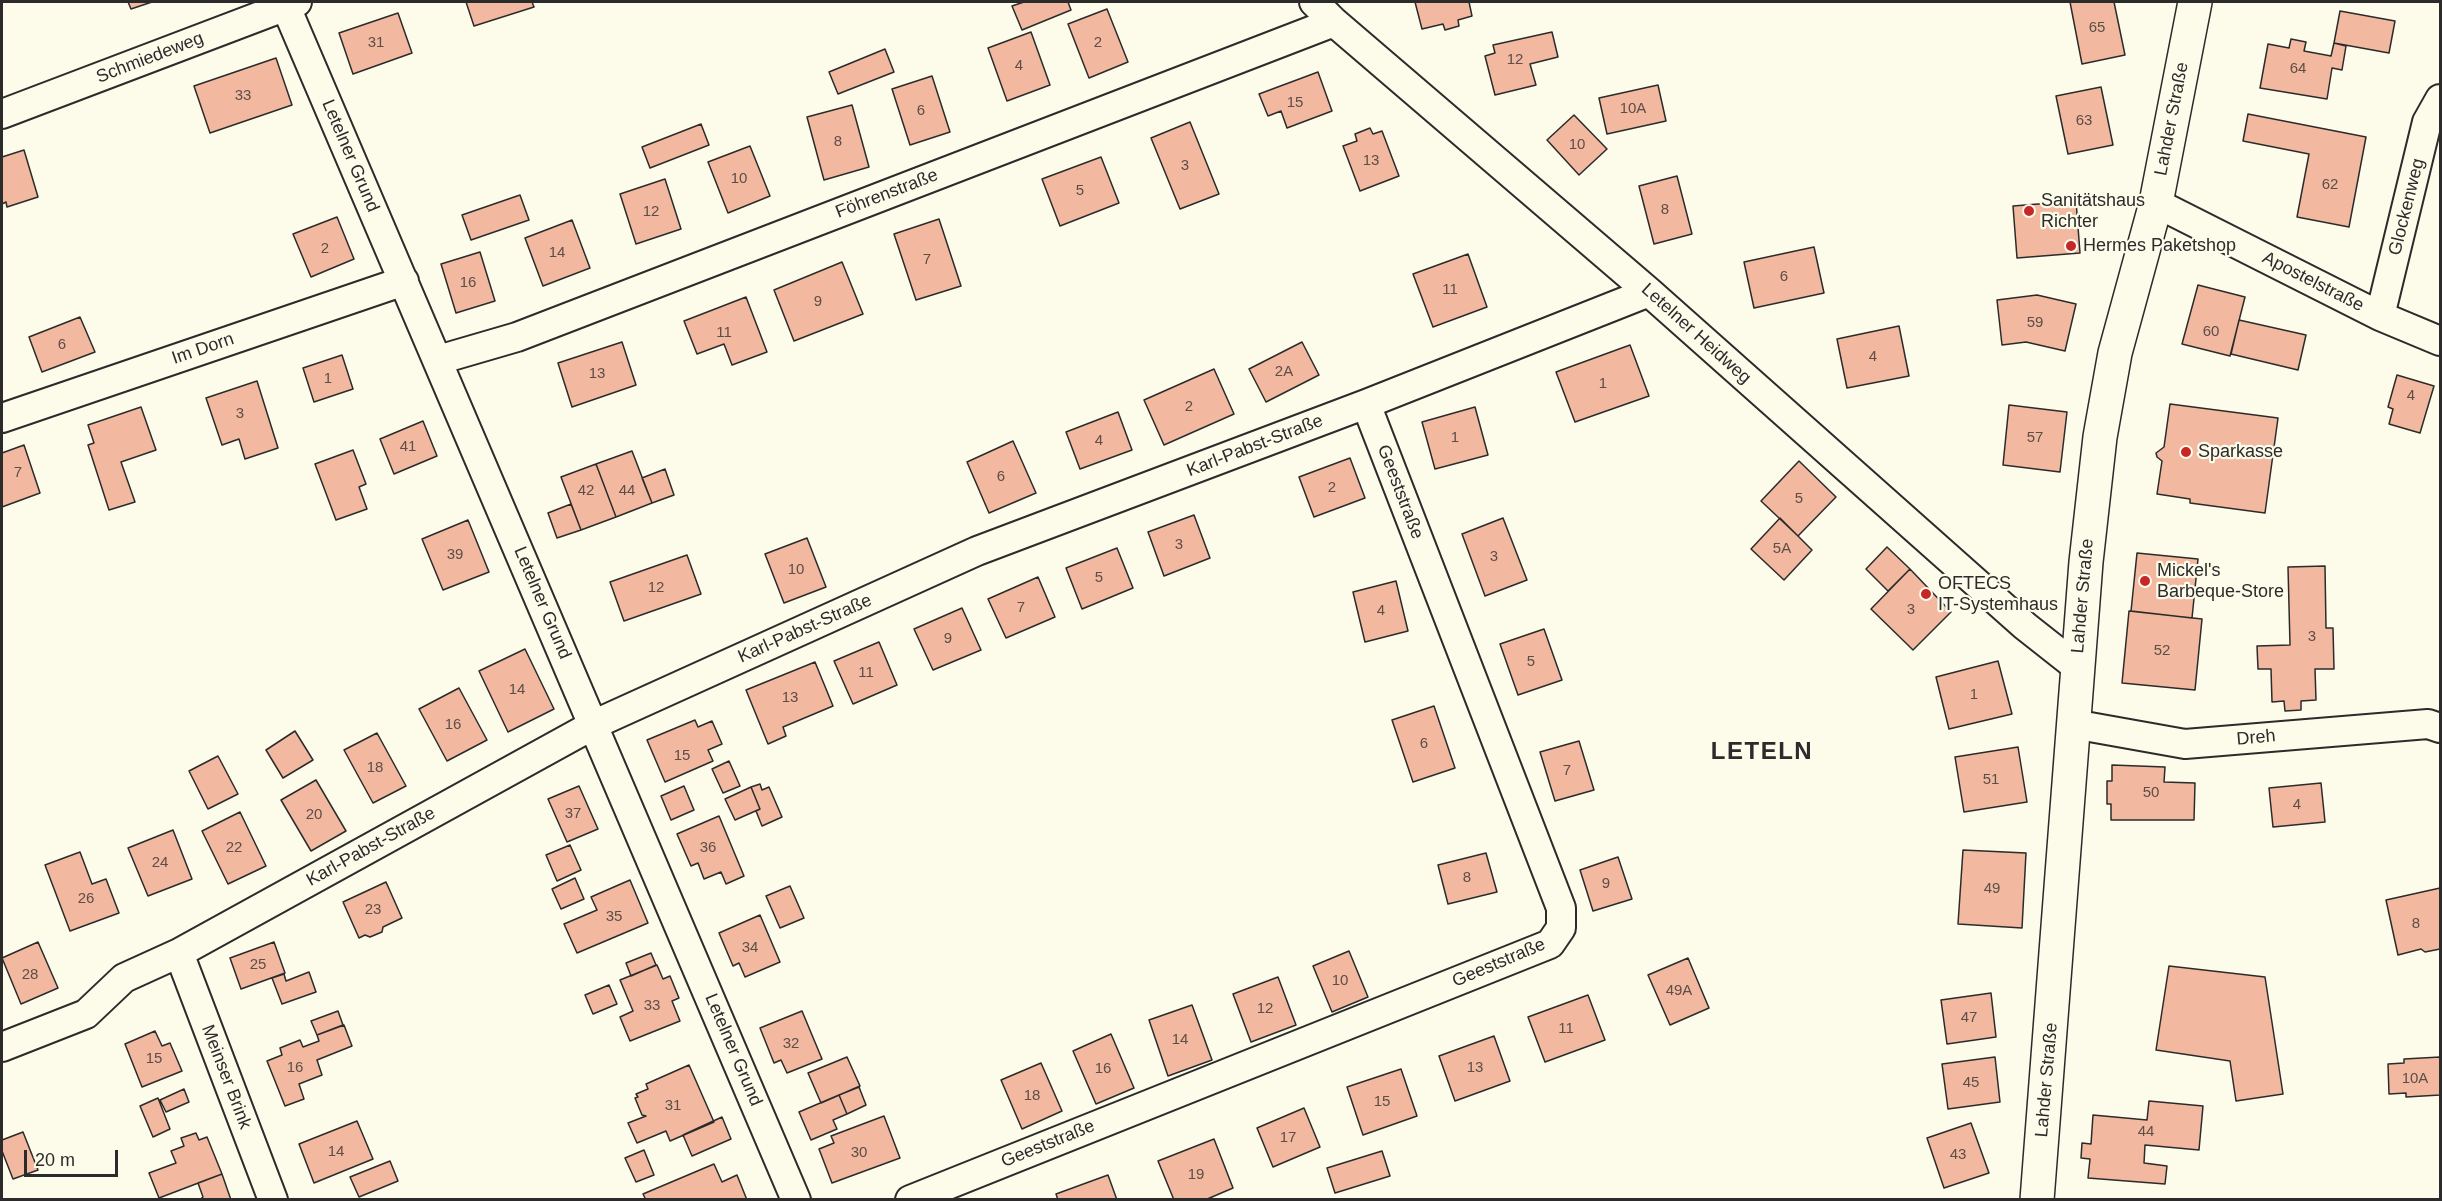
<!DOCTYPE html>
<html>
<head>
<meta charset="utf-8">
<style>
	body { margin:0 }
	#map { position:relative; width:2442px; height:1201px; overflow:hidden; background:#fdfbea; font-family:Helvetica,sans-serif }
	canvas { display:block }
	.frame { position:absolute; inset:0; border:3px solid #2b2b2b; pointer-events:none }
	.scale { position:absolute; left:24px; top:1150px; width:94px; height:27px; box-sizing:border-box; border:3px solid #2b2b2b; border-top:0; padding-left:8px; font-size:18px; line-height:21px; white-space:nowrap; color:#2b2b2b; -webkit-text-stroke:4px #fdfbea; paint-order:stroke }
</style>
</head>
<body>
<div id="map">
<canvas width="2442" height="1201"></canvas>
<div class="frame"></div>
<div class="scale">20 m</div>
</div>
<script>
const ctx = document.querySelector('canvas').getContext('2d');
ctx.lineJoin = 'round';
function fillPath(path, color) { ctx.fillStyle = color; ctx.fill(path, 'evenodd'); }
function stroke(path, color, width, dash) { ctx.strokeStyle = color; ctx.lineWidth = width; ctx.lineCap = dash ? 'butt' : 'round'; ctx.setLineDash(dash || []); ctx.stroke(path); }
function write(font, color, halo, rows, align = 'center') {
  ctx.font = font + ' Helvetica,sans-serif'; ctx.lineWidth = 4.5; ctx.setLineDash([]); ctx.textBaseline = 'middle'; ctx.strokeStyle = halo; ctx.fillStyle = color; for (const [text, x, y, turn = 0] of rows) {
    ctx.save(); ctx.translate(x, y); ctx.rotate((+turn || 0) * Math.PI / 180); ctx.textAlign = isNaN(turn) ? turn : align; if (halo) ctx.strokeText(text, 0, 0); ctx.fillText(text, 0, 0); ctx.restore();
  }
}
const building = new Path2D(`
	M128,2H152L131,9Z
	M466,2H532L534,7L474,26Z
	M1024,2H1068L1071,10L1022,30L1012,6Z
	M1415,2H1469L1472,16L1458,20L1459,26L1445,30L1443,24L1422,29Z
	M2070,2H2114L2125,55L2082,64Z
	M1107,9L1128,62L1089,78L1068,24Z
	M2340,11L2395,21L2389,53L2334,43Z
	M398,13L412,53L353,74L339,33Z
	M1031,32L1050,85L1007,101L988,48Z
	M1552,32L1558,57L1530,64L1536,85L1495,95L1485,56L1495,53L1493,45Z
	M2291,39L2306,42L2304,51L2331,56L2334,43L2346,46L2342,70L2332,68L2327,99L2260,88L2268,44L2289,48Z
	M885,49L894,72L838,94L829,72Z
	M276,58L292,105L210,133L194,86Z
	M1318,72L1332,111L1287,128L1281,111L1268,116L1259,94Z
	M932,76L950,132L910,145L892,89Z
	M1658,85L1666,121L1607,134L1599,98Z
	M2101,87L2113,145L2068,154L2056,96Z
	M852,105L869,167L824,180L807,117Z
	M2248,114L2366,137L2349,227L2297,217L2309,154L2243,141Z
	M1574,115L1607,149L1579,175L1547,140Z
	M1190,122L1219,194L1180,209L1151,138Z
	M701,124L709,145L650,168L642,147Z
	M1370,128L1373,134L1382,131L1399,176L1360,191L1343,146L1357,141L1355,134Z
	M750,146L770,196L728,213L708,162Z
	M24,150L38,197L7,207L6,202L2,204V157Z
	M1101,157L1119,203L1060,226L1042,179Z
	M1677,176L1692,234L1654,244L1639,186Z
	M665,179L681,229L636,244L620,194Z
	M520,195L529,220L471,240L462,215Z
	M2076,201L2080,253L2017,258L2013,206Z
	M337,217L354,259L311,277L293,234Z
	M939,219L961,286L916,300L894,234Z
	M572,220L590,268L543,286L525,238Z
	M1814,247L1824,293L1754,308L1744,262Z
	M480,252L495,301L456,313L441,264Z
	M1468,254L1487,307L1433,327L1413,274Z
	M842,262L863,314L794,341L774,290Z
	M2198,285L2245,297L2230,356L2182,344Z
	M2037,295L2076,304L2065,351L2026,342L2002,345L1997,300Z
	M746,297L767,352L732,365L724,344L697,354L684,321Z
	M80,317L95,352L42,372L29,337Z
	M2239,320L2306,335L2298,370L2231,354Z
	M1899,326L1909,376L1847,388L1837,339Z
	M622,342L636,385L572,407L558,363Z
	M1302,342L1319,375L1266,402L1249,369Z
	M1630,345L1649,396L1575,422L1556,372Z
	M342,355L353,389L314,402L303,368Z
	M1214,369L1234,414L1164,445L1144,400Z
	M2397,375L2434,386L2420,433L2389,424L2393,409L2388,407Z
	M257,381L278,448L245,459L239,439L222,445L206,398Z
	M2170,404L2278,418L2265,513L2190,503V499L2157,494L2162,461L2157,457L2156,453L2164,447Z
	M2009,405L2067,412L2060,472L2003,465Z
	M141,407L156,450L121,462L135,502L109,510L88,445L94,443L88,425Z
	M1475,407L1488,455L1435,469L1422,422Z
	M1118,412L1132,450L1080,469L1066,432Z
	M423,421L437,456L394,474L380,439Z
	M1013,441L1036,493L989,513L967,462Z
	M24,445L40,493L2,507V453Z
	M353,450L366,484L359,487L367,509L336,520L315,464Z
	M632,451L652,503L616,517L596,464Z
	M1350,458L1365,498L1314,517L1299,477Z
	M1799,461L1836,497L1798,536L1761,501Z
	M596,464L616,517L581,530L561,477Z
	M665,469L674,495L652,503L642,478Z
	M571,504L581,530L557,538L548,513Z
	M1194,515L1210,558L1164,576L1148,532Z
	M1503,518L1527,580L1485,596L1462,534Z
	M1780,518L1812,550L1784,580L1751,549Z
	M468,520L489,572L443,590L422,539Z
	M807,538L826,587L784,603L765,554Z
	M1887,547L1910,569L1888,591L1866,569Z
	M1117,548L1133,588L1082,609L1066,568Z
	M2137,553L2198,559L2192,618L2131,611Z
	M687,555L701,594L624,621L610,582Z
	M2325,566L2326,628H2333L2334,669H2315L2316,700L2301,701V710L2285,711L2284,701L2272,702L2271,669H2258L2257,646L2290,645L2288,567Z
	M1910,569L1951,612L1913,650L1871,609Z
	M1038,577L1055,617L1006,638L988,599Z
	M1396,581L1408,631L1365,642L1353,592Z
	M962,608L981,650L933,670L914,629Z
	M2129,611L2202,619L2195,690L2122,683Z
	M1544,629L1562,680L1518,695L1500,644Z
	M879,642L897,685L853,704L834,661Z
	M525,649L554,709L508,732L479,671Z
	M1998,661L2012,714L1949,729L1936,677Z
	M815,662L833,706L783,727L786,736L768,744L746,690Z
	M459,688L487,740L447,761L419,709Z
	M1434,706L1455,768L1413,782L1392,720Z
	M695,720L698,727L712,721L722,744L708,750L713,761L665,782L647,740Z
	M295,731L313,760L283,778L266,750Z
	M377,733L406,786L373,803L344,750Z
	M1579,741L1594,790L1555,801L1540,752Z
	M2018,747L2027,802L1964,812L1955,757Z
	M218,756L238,794L208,809L189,771Z
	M729,761L740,786L723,793L712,769Z
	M2112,765L2165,767L2164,782L2195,783L2194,820H2111V804H2107V781H2112Z
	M316,780L346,831L311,851L281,800Z
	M2321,783L2325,822L2273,827L2269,788Z
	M760,784L762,790L769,787L782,817L762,826L756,811L760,809L751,787Z
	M579,786L598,829L567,842L548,799Z
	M684,786L694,810L671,820L661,796Z
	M751,787L760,809L735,820L725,799Z
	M240,812L266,866L228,884L202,831Z
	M719,816L744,876L726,884L721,872L704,879L698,863L691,866L677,834Z
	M173,830L192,879L148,896L128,848Z
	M570,845L581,870L557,881L546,855Z
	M1963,850L2026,853L2022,928L1958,924Z
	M80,852L92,884L106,879L119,913L70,931L45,865Z
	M1486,853L1497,892L1448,904L1438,865Z
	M1618,857L1632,899L1593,911L1580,870Z
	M575,878L584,899L561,909L552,889Z
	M630,880L648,923L577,953L564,924L597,910L591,897Z
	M386,882L402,918L383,927L382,932L370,937L365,935L359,938L343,902Z
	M790,886L804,918L780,928L766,896Z
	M2440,888V949L2425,952L2421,949L2398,955L2386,900Z
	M760,915L780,962L745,977L739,963L733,966L719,933Z
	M38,942L58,988L21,1004L2,958Z
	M274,942L285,973L241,989L230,958Z
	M1349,951L1368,997L1332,1012L1313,966Z
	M651,953L656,965L631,976L626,963Z
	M1688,958L1709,1008L1670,1025L1648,975Z
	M657,965L663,979L670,976L679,998L672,1001L680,1021L630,1041L620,1017L633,1011L620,980Z
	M2169,966L2265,977L2283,1094L2236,1101L2230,1061L2156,1050Z
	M309,972L316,992L282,1004L272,978L284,974L286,981Z
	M1278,977L1296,1025L1251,1042L1233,994Z
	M609,985L617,1004L593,1014L585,995Z
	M1991,993L1996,1037L1947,1044L1941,1000Z
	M1588,995L1605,1040L1545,1062L1528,1017Z
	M1192,1005L1212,1060L1168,1076L1149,1020Z
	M338,1011L343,1025L317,1035L311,1021Z
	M802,1011L822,1059L787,1073L781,1060L774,1063L760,1028Z
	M344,1025L352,1046L317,1060L322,1075L299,1084L304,1099L285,1106L267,1061L282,1055L280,1048L300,1040L303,1047L319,1041L317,1035Z
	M155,1031L162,1046L170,1043L182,1071L142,1087L125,1044Z
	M1111,1034L1134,1088L1096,1104L1073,1051Z
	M1494,1036L1510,1081L1455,1101L1439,1056Z
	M847,1057L860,1086L821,1103L808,1073Z
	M1995,1057L2000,1102L1948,1109L1942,1064Z
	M2440,1057V1095L2406,1097V1093L2389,1094L2388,1064L2404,1063V1059Z
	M1041,1063L1062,1111L1022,1129L1001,1080Z
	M689,1065L714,1122L670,1141L666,1131L637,1143L628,1123L646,1116L642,1115L635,1098L638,1097L636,1094L648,1089L646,1084Z
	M1401,1069L1417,1116L1363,1135L1347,1087Z
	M859,1087L866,1105L847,1114L839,1095Z
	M184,1089L189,1102L166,1112L160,1100Z
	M839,1095L847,1114L833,1120L837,1129L811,1140L799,1112Z
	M158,1098L170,1129L153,1137L140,1106Z
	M2149,1101L2203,1106L2199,1150L2145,1145L2144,1163L2167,1166L2165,1184L2088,1178L2090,1159L2081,1158L2082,1143L2091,1144L2093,1115L2147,1120Z
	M1304,1108L1320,1147L1273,1167L1257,1128Z
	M884,1116L900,1158L832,1183L819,1149L834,1143L831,1136Z
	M722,1117L731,1139L692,1156L683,1135Z
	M357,1121L373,1159L314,1183L299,1144Z
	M1971,1123L1989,1173L1944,1188L1927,1138Z
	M23,1132L38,1170L13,1179L2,1151V1140Z
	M196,1133L199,1140L207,1137L222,1174L159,1198L149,1173L176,1163L171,1151L184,1146L181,1138Z
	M1214,1139L1233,1188L1205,1200H1174L1158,1161Z
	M644,1150L654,1175L636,1182L625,1158Z
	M1382,1151L1390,1176L1335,1193L1327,1168Z
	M390,1161L398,1181L359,1197L350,1177Z
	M714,1164L722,1182L737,1175L747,1200H646L643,1194Z
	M222,1174L231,1200H199L203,1197L198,1183Z
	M1108,1175L1117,1200H1058L1056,1194Z`);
fillPath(building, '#f2b8a0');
stroke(building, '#2b2b2b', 1.5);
const street = new Path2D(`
	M1314,2L1334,22L1649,292L2025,626L2077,667
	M286,7L796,1200
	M2,114L297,2
	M2156,203L2380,316L2440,341
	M2380,316L2427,122L2440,99
	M438,360L517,337L1334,22
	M2,418L404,281
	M2073,724L2185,744L2428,724L2440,728
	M179,953L273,1200
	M2,1047L86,1014L124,978L179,953L595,724L977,551L1366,404L1649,292
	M910,1200L1550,944L1561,928V908L1366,404`);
const secondary = new Path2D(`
	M2037,1200L2086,562L2100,437L2115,353L2156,203L2195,2`);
stroke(street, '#2b2b2b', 32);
stroke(secondary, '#2b2b2b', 36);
stroke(street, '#fdfbea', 28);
stroke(secondary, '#fdfbea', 33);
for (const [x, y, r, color] of [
	[2029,211,6,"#c62828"],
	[2071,246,6,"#c62828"],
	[2186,452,6,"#c62828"],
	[2145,581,6,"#c62828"],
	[1926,594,6,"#c62828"]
]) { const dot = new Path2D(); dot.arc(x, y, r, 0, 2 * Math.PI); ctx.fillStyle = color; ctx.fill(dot); stroke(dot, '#fdfbea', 2); }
write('15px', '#5d4e48', null, [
	["65",2097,28],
	["31",376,43],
	["2",1098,43],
	["12",1515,60],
	["4",1019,66],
	["64",2298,69],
	["33",243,96],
	["15",1295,103],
	["10A",1633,109],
	["6",921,111],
	["63",2084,121],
	["8",838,142],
	["10",1577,145],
	["13",1371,161],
	["3",1185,166],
	["10",739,179],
	["62",2330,185],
	["5",1080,191],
	["8",1665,210],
	["12",651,212],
	["2",325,249],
	["14",557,253],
	["7",927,260],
	["6",1784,277],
	["16",468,283],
	["11",1450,290],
	["9",818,302],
	["59",2035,323],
	["60",2211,332],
	["11",724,333],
	["6",62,345],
	["4",1873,357],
	["2A",1284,372],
	["13",597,374],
	["1",328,379],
	["1",1603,384],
	["4",2411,396],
	["2",1189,407],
	["3",240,414],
	["1",1455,438],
	["57",2035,438],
	["4",1099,441],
	["41",408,447],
	["7",18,473],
	["6",1001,477],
	["2",1332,488],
	["42",586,491],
	["44",627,491],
	["5",1799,499],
	["3",1179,545],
	["5A",1782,549],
	["39",455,555],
	["3",1494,557],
	["10",796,570],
	["5",1099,578],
	["12",656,588],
	["7",1021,608],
	["3",1911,610],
	["4",1381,611],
	["3",2312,637],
	["9",948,639],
	["52",2162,651],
	["5",1531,662],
	["11",866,673],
	["14",517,690],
	["1",1974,695],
	["13",790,698],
	["16",453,725],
	["6",1424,744],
	["15",682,756],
	["18",375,768],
	["7",1567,771],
	["51",1991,780],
	["50",2151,793],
	["4",2297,805],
	["37",573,814],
	["20",314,815],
	["22",234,848],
	["36",708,848],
	["24",160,863],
	["8",1467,878],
	["9",1606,884],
	["49",1992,889],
	["26",86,899],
	["23",373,910],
	["35",614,917],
	["8",2416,924],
	["34",750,948],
	["25",258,965],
	["28",30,975],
	["10",1340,981],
	["49A",1679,991],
	["33",652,1006],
	["12",1265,1009],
	["47",1969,1018],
	["11",1566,1029],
	["14",1180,1040],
	["32",791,1044],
	["15",154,1059],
	["16",295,1068],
	["13",1475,1068],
	["16",1103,1069],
	["10A",2415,1079],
	["45",1971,1083],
	["18",1032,1096],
	["15",1382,1102],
	["31",673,1106],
	["44",2146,1132],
	["17",1288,1138],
	["14",336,1152],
	["30",859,1153],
	["43",1958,1155],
	["19",1196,1175]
]);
write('18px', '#2b2b2b', '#fdfbea', [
	["Schmiedeweg",150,58,-21],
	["Lahder Straße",2172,119,-79],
	["Letelner Grund",350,156,67],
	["Föhrenstraße",887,194,-21],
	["Glockenweg",2407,207,-76],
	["Apostelstraße",2313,282,27],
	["Letelner Heidweg",1696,334,42],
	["Im Dorn",203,349,-19],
	["Karl-Pabst-Straße",1255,446,-21],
	["Geeststraße",1400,492,69],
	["Lahder Straße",2083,596,-85],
	["Letelner Grund",542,603,67],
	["Karl-Pabst-Straße",805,629,-24],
	["Dreh",2256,738,-5],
	["Karl-Pabst-Straße",371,847,-29],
	["Geeststraße",1499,963,-23],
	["Letelner Grund",733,1050,67],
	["Meinser Brink",226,1077,69],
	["Lahder Straße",2047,1080,-85],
	["Geeststraße",1048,1144,-22]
]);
write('18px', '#2b2b2b', '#fdfbea', [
	["Sanitätshaus",2041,201],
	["Richter",2041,222],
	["Hermes Paketshop",2083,246],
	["Sparkasse",2198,452],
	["Mickel's",2157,571],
	["Barbeque-Store",2157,592],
	["OFTECS",1938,584],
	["IT-Systemhaus",1938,605]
], 'left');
ctx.letterSpacing = '1.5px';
write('bold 24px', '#2b2b2b', '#fdfbea', [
	["LETELN",1762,752]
]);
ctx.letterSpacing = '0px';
</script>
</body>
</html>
